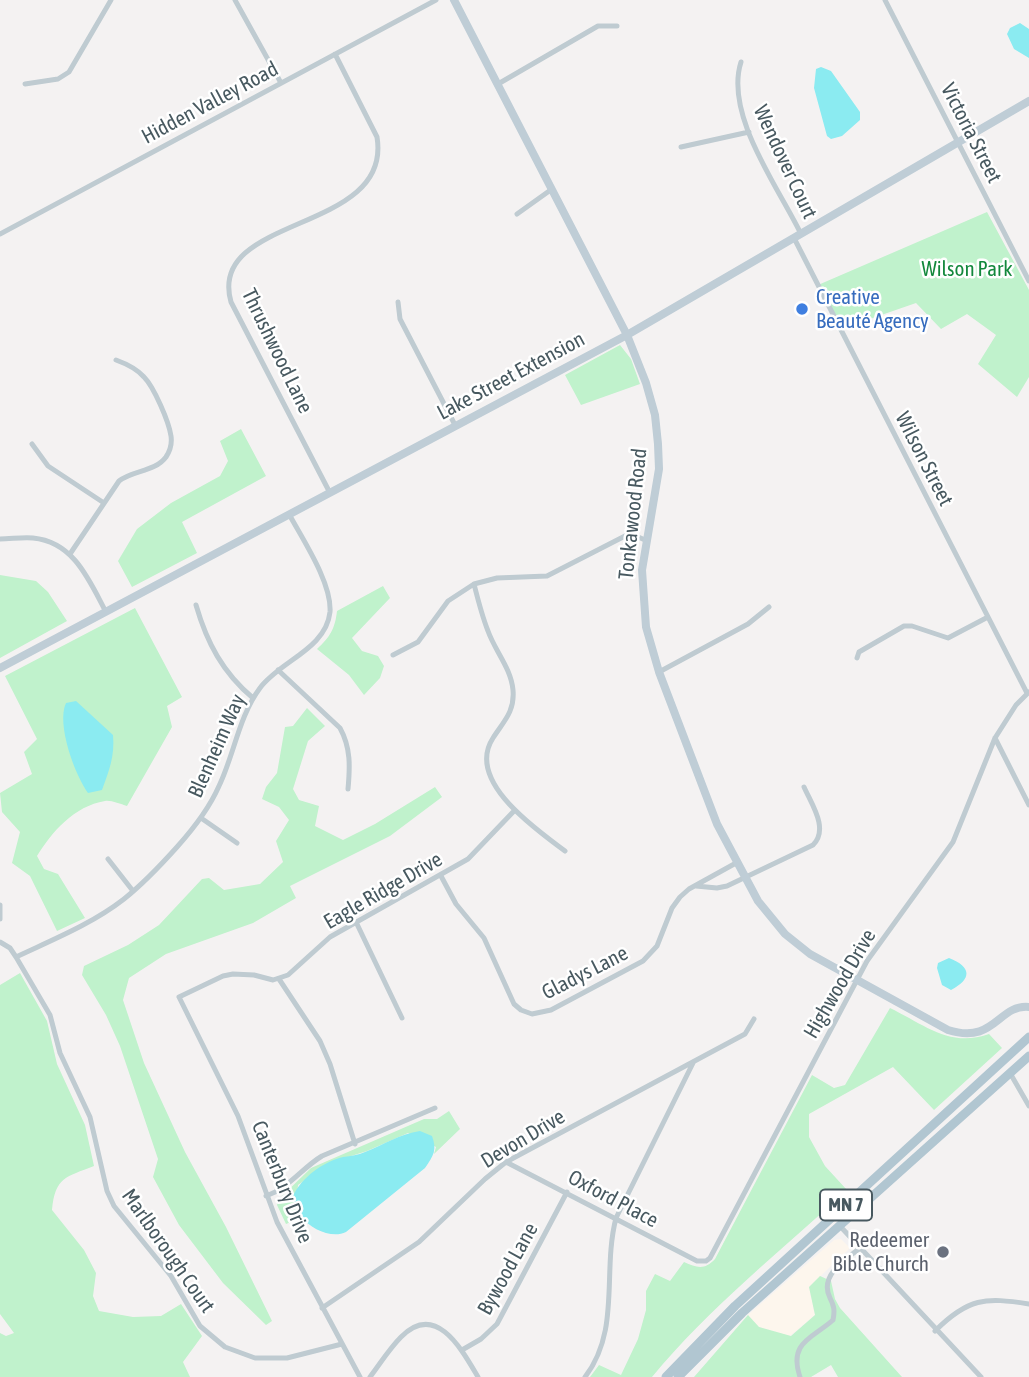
<!DOCTYPE html>
<html>
<head>
<meta charset="utf-8">
<style>
	body { margin:0 }
	canvas { display:block; background:#f4f2f2 }
</style>
</head>
<body>
<canvas width="1029" height="1377"></canvas>
<script>
const ctx = document.querySelector('canvas').getContext('2d');
ctx.lineJoin = 'round';
function fillPath(path, color) { ctx.fillStyle = color; ctx.fill(path, 'evenodd'); }
function stroke(path, color, width, dash) { ctx.strokeStyle = color; ctx.lineWidth = width; ctx.lineCap = dash ? 'butt' : 'round'; ctx.setLineDash(dash || []); ctx.stroke(path); }
function write(font, color, halo, rows, align = 'center') {
  ctx.font = font + ' "Asap Condensed",sans-serif'; ctx.lineWidth = 5; ctx.setLineDash([]); ctx.textBaseline = 'middle'; ctx.strokeStyle = halo; ctx.fillStyle = color; for (const [text, x, y, turn = 0] of rows) {
    ctx.save(); ctx.translate(x, y); ctx.rotate((+turn || 0) * Math.PI / 180); ctx.textAlign = isNaN(turn) ? turn : align; if (halo) ctx.strokeText(text, 0, 0); ctx.fillText(text, 0, 0); ctx.restore();
  }
}
fillPath(new Path2D(`
	M841,1239L850,1248L809,1287L815,1315L790,1336L759,1327L748,1315L834,1240Z`), '#fdf6ed');
fillPath(new Path2D(`
	M987,212L1029,290V377L1017,397L978,364L996,335L967,314L941,329L916,303L841,329L818,285Z
	M620,345L631,359L640,384L581,405L565,375Z
	M241,429L266,476L182,522L197,553L132,587L118,561L137,529L171,503L220,476L228,461L220,441Z
	M0,575L36,581L48,592L67,621L0,658Z
	M383,586L390,598L352,638L362,651L378,656L384,666L380,678L364,695L349,675L317,649C330,637 335,629 337,611Z
	M135,608L182,697L167,706L172,727L127,806C120,804 111,800 105,801C74,806 52,832 37,856L44,869L58,874L85,918L57,931L30,876L12,863L20,832L2,812L0,793L32,774L24,752L37,739L5,676Z
	M307,708L325,726L308,741L293,789L299,800L319,806L315,826L343,840L375,824L435,787L442,797L390,836L290,886L296,898L253,923L166,954L129,978L123,1000L144,1063L185,1152L226,1227L272,1321L266,1325L223,1283L179,1225L153,1177L158,1159L120,1046L106,1015L82,975L84,966L128,945L159,925L202,879L209,878L224,890L260,884L283,862L276,841L289,820L279,807L262,799L266,787L277,773L285,727L293,726Z
	M20,973L47,1021L57,1064L85,1125L94,1166C66,1177 55,1177 52,1210L84,1250L96,1273L93,1296L99,1311L133,1317L161,1316L181,1304L202,1336L183,1362L190,1377H0V1333L6,1336L14,1333L0,1314V985Z
	M890,1008C925,1025 950,1048 989,1034L1002,1048L934,1110L893,1067L809,1114V1137L825,1166L847,1190C781,1251 709,1308 652,1377H590L599,1365L621,1375L638,1339L646,1310V1291L655,1274L670,1281L684,1262C697,1268 705,1270 715,1259L812,1075L834,1088L845,1085Z
	M449,1111L460,1129L434,1154L436,1147L408,1133L367,1151L329,1163L298,1185L296,1209L301,1218L286,1224L277,1205L279,1199L311,1168L424,1119H437Z
	M820,1276L831,1281L835,1299L840,1308L902,1377H838L831,1365L811,1377H694L748,1315L759,1327L791,1336L815,1315L809,1287Z`), '#c0f2cc');
fillPath(new Path2D(`
	M1020,23L1029,29V58L1014,49L1007,34L1010,28Z
	M821,67L831,71L860,112V120L842,136L831,139L827,136L814,88L816,69Z
	M76,701L113,735C115,756 109,771 102,790L88,793C75,775 56,724 66,703Z
	M949,958C972,967 972,979 951,990L942,985L937,968L938,963Z
	M420,1131L432,1136C437,1150 434,1155 425,1168L346,1232C332,1239 311,1229 301,1217C296,1212 295,1203 293,1196C302,1177 323,1162 343,1157C351,1156 358,1155 365,1152C383,1145 400,1134 420,1131Z`), '#8bebf1');
stroke(new Path2D(`
	M235,0L281,83
	M885,0L1029,281
	M741,62C724,115 779,188 801,234
	M25,84L58,79L69,72L111,0
	M498,84L598,26H617
	M681,147L749,132
	M517,214L552,189
	M0,234L436,0
	M794,238L1027,693
	M398,302L400,319L455,425
	M32,444L48,466L104,503
	M330,493L231,302C206,214 393,234 377,137L335,54
	M0,539C11,539 22,537 33,538C74,542 89,580 106,612
	M70,554L119,481C133,470 155,472 166,457C170,451 172,443 171,436C169,422 154,387 144,377C137,369 127,364 116,360
	M474,584C478,600 482,616 488,631C495,651 511,668 513,690C515,712 503,722 493,738C465,781 537,830 565,851
	M196,605C207,643 223,673 253,698
	M393,655L418,642L448,601L474,584L497,578L547,576L625,536H636L645,540
	M857,658L859,652L904,626H912L948,638L988,617
	M278,670L340,728C351,748 350,767 348,789
	M659,672L748,624L769,607
	M995,738L1029,805
	M201,818L237,843
	M108,859L133,891
	M441,876L456,904L484,938L514,1004L521,1010L532,1014L551,1010L643,961L657,946L672,908L680,897L689,889L736,863
	M696,886L717,888L727,886L813,845C829,829 812,805 804,787
	M0,905V919
	M356,922L402,1018
	M0,942L10,948L16,957L50,1015L60,1053L90,1117L107,1191L114,1206L171,1276L200,1326L225,1347L255,1358H287L342,1344
	M16,957C52,940 92,924 124,899C144,883 160,866 177,847C194,828 209,809 219,786C234,755 239,716 260,688C280,661 326,649 330,612C332,583 303,540 289,514
	M279,979L320,1041L330,1064L355,1144
	M1010,1073L1029,1106
	M506,1162L697,1261H706L710,1258L867,961L953,842L995,738L1016,705L1029,692
	M266,1196C289,1188 302,1168 322,1156L435,1108
	M839,1225L981,1377
	M322,1308L419,1242L485,1179L506,1162L745,1034L754,1019
	M935,1331C968,1298 985,1297 1029,1304
	M462,1350L481,1339L497,1324L567,1192
	M360,1377L277,1222L238,1116L179,997L223,976L233,974L254,975L273,980L288,975L330,937L468,859L514,811
	M370,1377C380,1364 389,1349 401,1337C436,1301 462,1350 478,1377
	M585,1377C621,1330 602,1272 616,1218L693,1063
	M800,1377C788,1342 813,1338 833,1320C835,1310 834,1306 830,1298C819,1276 844,1260 859,1249`), '#bfcbd1', 5);
stroke(new Path2D(`
	M454,0L627,335L646,383L655,415L658,444L659,469L642,570L646,627L659,672L717,824L758,901L785,934L810,954L948,1030C995,1045 998,1004 1029,1007
	M0,668L627,335L1029,101`), '#bfcdd6', 8);
stroke(new Path2D(`
	M666,1377L735,1306L1029,1037
	M678,1377L742,1313L1029,1056`), '#b1c6d1', 9);
for (const [x, y, r, color] of [
	[802,309,7,"#3f7fe0"],
	[943,1252,7,"#6b7280"]
]) { const dot = new Path2D(); dot.arc(x, y, r, 0, 2 * Math.PI); ctx.fillStyle = color; ctx.fill(dot); stroke(dot, '#fff', 2.5); }
for (const [x, y, w] of [
	[846,1205,52]
]) { const box = new Path2D(); box.roundRect(x - w / 2, y - 15.5, w, 31, 5); ctx.fillStyle = '#fff'; ctx.fill(box); stroke(box, '#485960', 2); }
write('bold 19px', '#485960', null, [
	["MN 7",846,1205]
]);
write('21px', '#485960', '#fff', [
	["Hidden Valley Road",210,103,-28],
	["Victoria Street",971,133,63],
	["Wendover Court",785,162,65],
	["Thrushwood Lane",277,351,64],
	["Lake Street Extension",511,376,-28],
	["Wilson Street",924,459,63],
	["Tonkawood Road",633,514,-84],
	["Blenheim Way",217,746,-66],
	["Eagle Ridge Drive",383,891,-30],
	["Gladys Lane",585,973,-27],
	["Highwood Drive",840,984,-60],
	["Devon Drive",523,1139,-31],
	["Canterbury Drive",282,1182,68],
	["Oxford Place",613,1199,28],
	["Marlborough Court",168,1251,55],
	["Bywood Lane",508,1269,-61]
]);
write('21px', '#13883c', '#fff', [
	["Wilson Park",967,269]
]);
write('21px', '#366cbe', '#fff', [
	["Creative",816,297],
	["Beauté Agency",816,321]
], 'left');
write('21px', '#5b616d', '#fff', [
	["Redeemer",929,1240],
	["Bible Church",929,1264]
], 'right');
</script>
</body>
</html>
